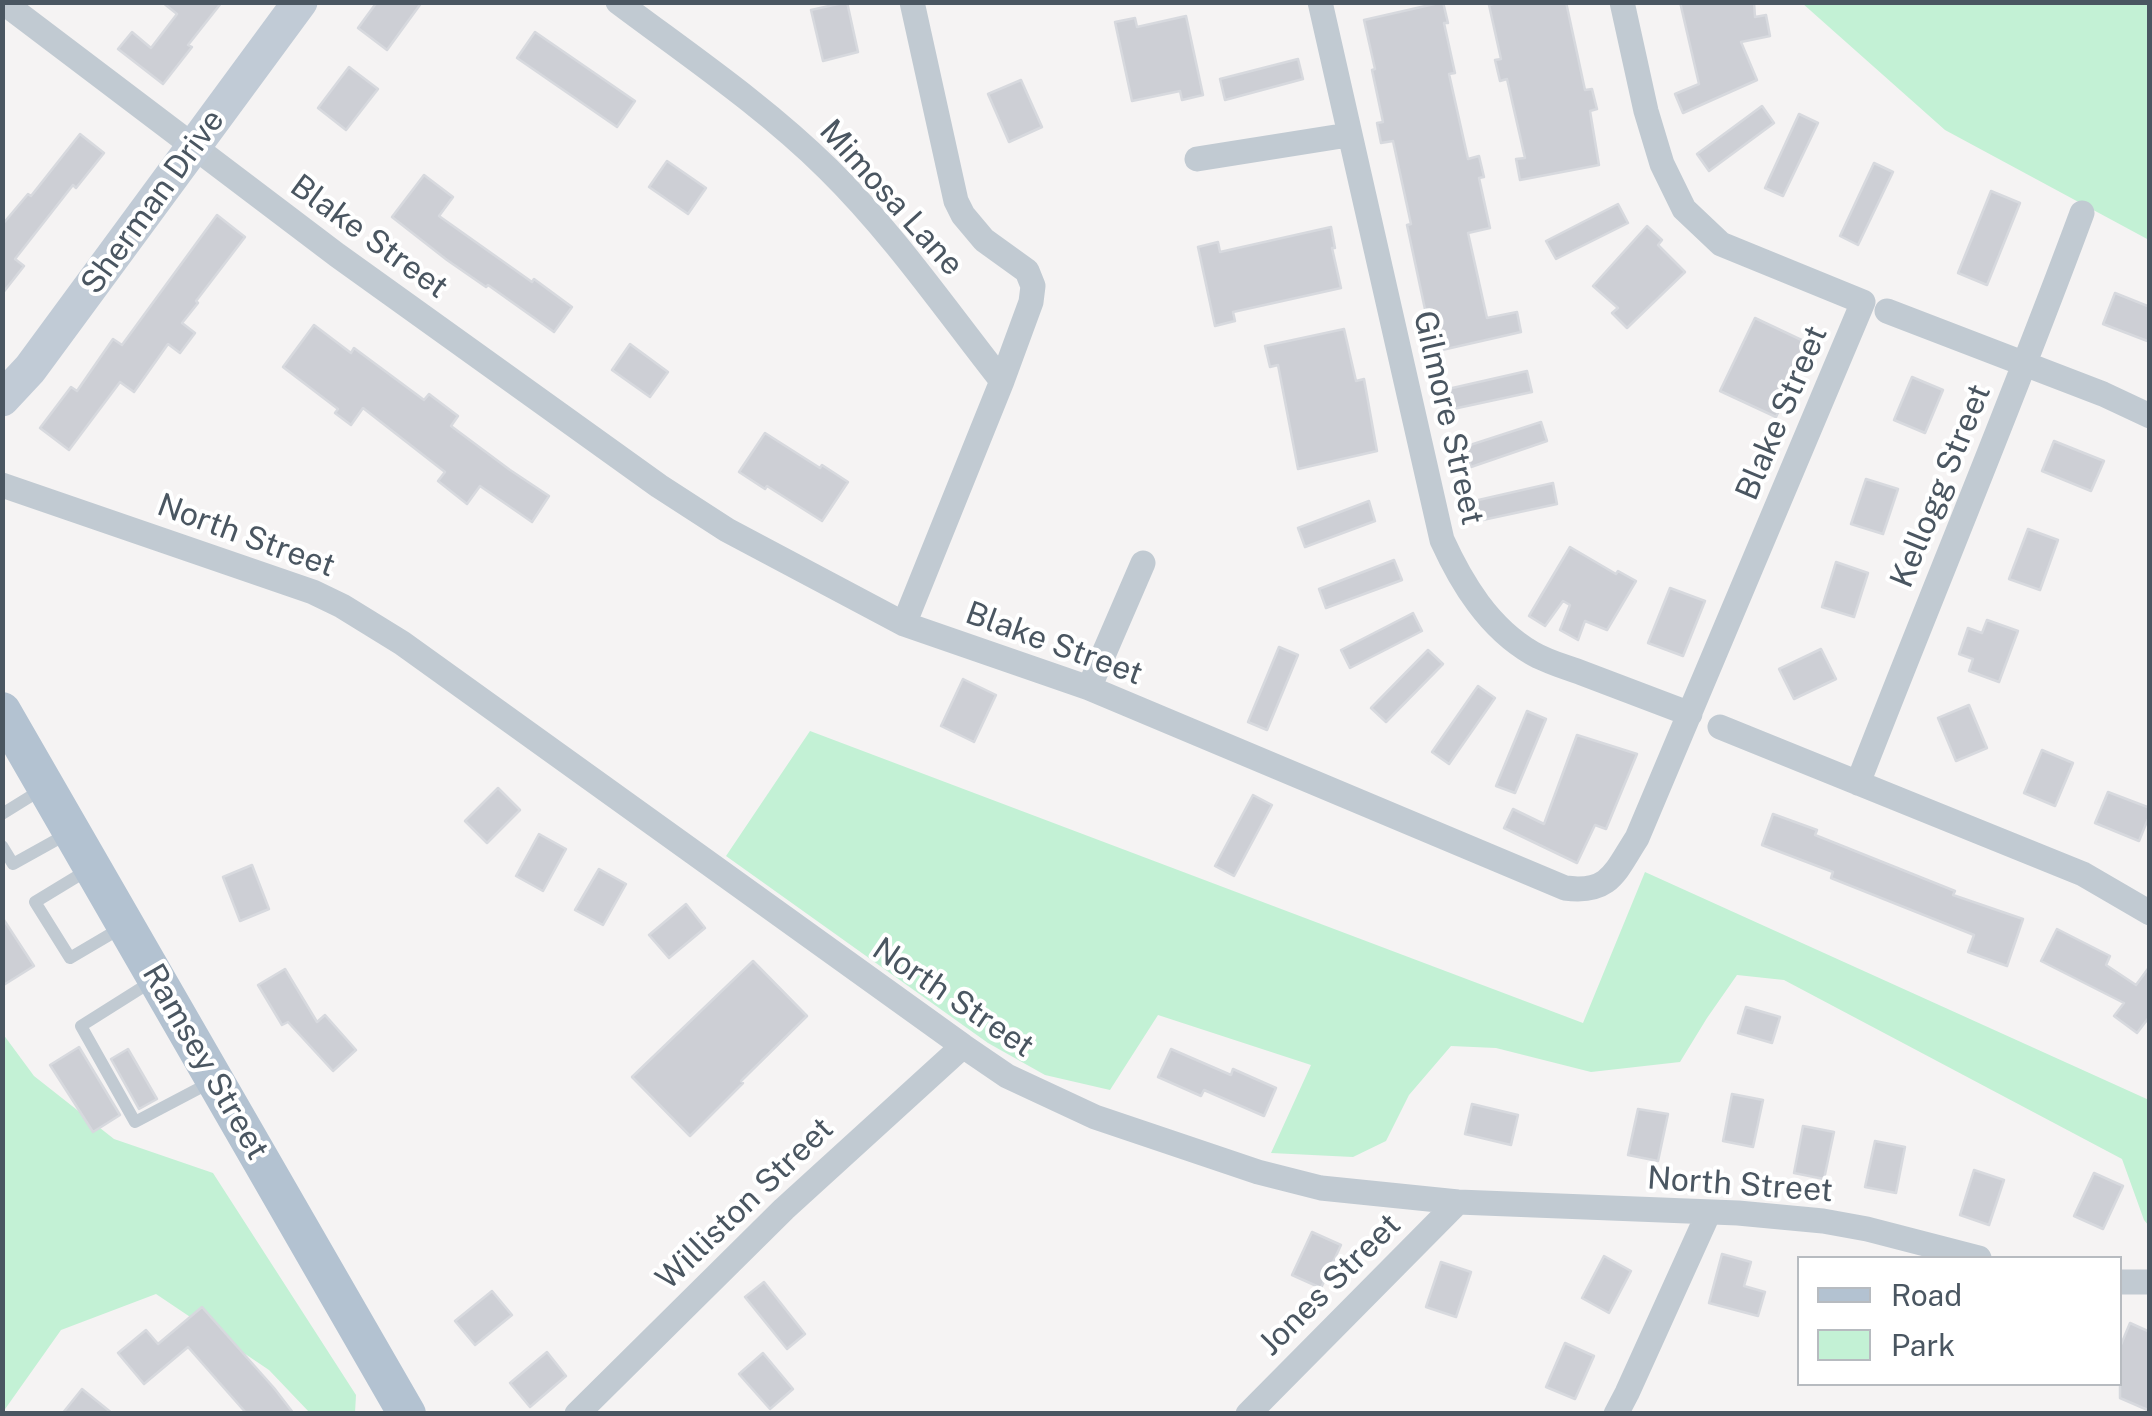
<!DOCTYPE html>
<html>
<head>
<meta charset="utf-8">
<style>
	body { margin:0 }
	#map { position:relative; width:2152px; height:1416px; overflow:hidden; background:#f5f3f3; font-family:"Public Sans",sans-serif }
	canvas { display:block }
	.frame { position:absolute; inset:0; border:5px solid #4a5661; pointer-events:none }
	.legend { position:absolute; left:1797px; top:1256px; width:325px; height:130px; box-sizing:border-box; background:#fff; border:2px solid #b7bbc0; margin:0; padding:12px 18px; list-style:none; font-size:30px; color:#4a5661 }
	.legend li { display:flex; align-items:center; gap:20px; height:50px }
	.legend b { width:50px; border:2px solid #b7bbc0 }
</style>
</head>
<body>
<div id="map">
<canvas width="2152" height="1416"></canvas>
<div class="frame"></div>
<ul class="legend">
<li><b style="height:12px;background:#b3c2d1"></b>Road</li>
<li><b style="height:28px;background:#c3f1d5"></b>Park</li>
</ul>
</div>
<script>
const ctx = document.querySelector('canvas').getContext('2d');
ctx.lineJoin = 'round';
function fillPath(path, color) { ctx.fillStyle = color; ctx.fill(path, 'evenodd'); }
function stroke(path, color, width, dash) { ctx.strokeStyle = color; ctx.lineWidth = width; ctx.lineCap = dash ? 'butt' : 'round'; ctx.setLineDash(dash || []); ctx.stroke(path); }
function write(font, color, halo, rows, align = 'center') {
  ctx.font = font + ' "Public Sans",sans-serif'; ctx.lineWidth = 8; ctx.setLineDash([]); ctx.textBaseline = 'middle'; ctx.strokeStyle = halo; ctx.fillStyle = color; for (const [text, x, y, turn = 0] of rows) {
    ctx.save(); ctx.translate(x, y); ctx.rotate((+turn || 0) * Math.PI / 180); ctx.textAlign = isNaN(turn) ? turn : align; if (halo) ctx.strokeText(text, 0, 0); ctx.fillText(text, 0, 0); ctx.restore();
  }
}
fillPath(new Path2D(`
	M1802,3H2149V240L1945,130Z
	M810,731L1583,1023L1645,872L2149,1100V1226L2144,1220L2122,1159L1784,980L1737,975L1707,1018L1680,1062L1591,1072L1496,1048L1451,1046L1409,1095L1386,1141L1353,1157L1271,1153L1311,1065L1158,1015L1110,1090L1045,1075L988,1043L726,856Z
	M3,1034L34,1076L114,1139L213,1173L356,1395L355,1413H310L269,1370L156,1294L61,1330L3,1412Z`), '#c3f1d5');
const building = new Path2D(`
	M162,2H222L188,45L192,47L163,84L118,49L132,32L151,48L177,14Z
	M377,2H422L387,50L358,28Z
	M847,2L858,52L823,61L811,10Z
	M1443,2L1448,23H1444L1455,73L1449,74L1468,159L1479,156L1484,177L1479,178L1490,228L1468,233L1487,318L1517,312L1521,332L1442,350L1434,312L1426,314L1407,225L1411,224L1393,141L1381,143L1377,123L1383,122L1372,70L1375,69L1364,20Z
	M1500,2H1566L1585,90L1592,89L1597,109L1590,111L1599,165L1520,180L1516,159L1525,158L1507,79L1500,81L1495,60L1501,59L1489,5Z
	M1680,2H1754L1755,17L1766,15L1770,36L1741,42L1757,80L1683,113L1675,94L1699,84Z
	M1186,16L1203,95L1182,100L1180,91L1132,101L1115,22L1135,18L1137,27Z
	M535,32L635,101L617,127L517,58Z
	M1298,59L1303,79L1225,100L1220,79Z
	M349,67L378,89L346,130L318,108Z
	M1021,80L1042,127L1009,142L988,94Z
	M1762,106L1774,123L1709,171L1697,154Z
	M1799,114L1818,123L1783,196L1765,188Z
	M80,134L104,153L76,188L73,185L15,259L24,266L2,294V225L28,194L31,196Z
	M667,161L706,188L688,214L649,187Z
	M1874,163L1893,172L1858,245L1840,236Z
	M424,175L453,197L439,216L532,282L534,279L572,307L554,332L488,285L486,287L447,260L392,217Z
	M1991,191L2020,203L1987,285L1958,273Z
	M1618,204L1628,223L1556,259L1546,241Z
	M217,215L245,237L196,301L198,303L182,323L195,333L180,353L168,344L134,392L120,382L69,450L40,428L71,387L77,391L113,339L122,345Z
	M1647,226L1662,240L1658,245L1685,272L1627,328L1612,313L1618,308L1593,286Z
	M1331,227L1335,248H1332L1341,288L1233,312L1235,321L1215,326L1198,247L1218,242L1220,252Z
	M2115,293L2150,307V342L2103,324Z
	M1755,318L1810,344L1776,417L1720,391Z
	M314,325L351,353L354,348L424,400L429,394L458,416L451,426L510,470L549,496L532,522L480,486L467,504L438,481L445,472L363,408L351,425L335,413L338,409L283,367Z
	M1344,329L1356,381L1364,379L1377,451L1298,469L1278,365L1270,367L1265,346Z
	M630,344L668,372L650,397L612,370Z
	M1527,371L1532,392L1453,409L1448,389Z
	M1912,377L1943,390L1925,433L1894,420Z
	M1541,422L1547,441L1471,467L1464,447Z
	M765,433L820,468L822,465L848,482L822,521L767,486L765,489L739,472Z
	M2054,441L2104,461L2091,491L2042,471Z
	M1866,479L1898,489L1883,534L1851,524Z
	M1553,483L1557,504L1478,521L1474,501Z
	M1369,501L1375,521L1305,547L1298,528Z
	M2028,529L2058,540L2040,590L2009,579Z
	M1570,547L1616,574L1618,571L1636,581L1607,630L1585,621L1578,640L1560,630L1570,605L1563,601L1545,626L1529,616Z
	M1394,560L1402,580L1326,608L1319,589Z
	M1836,562L1868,573L1854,617L1822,607Z
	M1670,588L1705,601L1683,656L1648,643Z
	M1413,613L1422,631L1350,668L1341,650Z
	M1987,620L2018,631L1999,682L1969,671L1973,659L1959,654L1968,628L1982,633Z
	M1279,647L1298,655L1267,730L1248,722Z
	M1821,649L1836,679L1794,699L1779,669Z
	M1428,650L1443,664L1386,722L1371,708Z
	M963,679L996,695L974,742L941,726Z
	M1478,686L1495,698L1449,764L1432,752Z
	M1969,705L1987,748L1956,761L1938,718Z
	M1527,711L1546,719L1515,793L1496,786Z
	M1577,735L1637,754L1606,829L1595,825L1577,863L1504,828L1513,809L1544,824Z
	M2042,750L2073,763L2055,806L2024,793Z
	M498,788L520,810L487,843L465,821Z
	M2108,792L2150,808V814L2139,841L2095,823Z
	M1253,795L1272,805L1234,876L1215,866Z
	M1773,814L1817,830L1815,835L1955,891L1953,895L2023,919L2007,966L1968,952L1974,935L1831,878L1833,872L1762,845Z
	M539,834L566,849L543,891L516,876Z
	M252,865L269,909L240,921L223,877Z
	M599,869L626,884L603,925L575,910Z
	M686,904L705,928L669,958L649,935Z
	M2,917L34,966L2,986Z
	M2057,929L2110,956L2106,965L2136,985L2150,966V1016L2137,1033L2114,1016L2124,1003L2041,961Z
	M753,961L807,1016L741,1081L743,1083L690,1136L632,1077Z
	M285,969L317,1022L325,1015L356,1050L333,1071L288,1022L282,1025L258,985Z
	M1746,1007L1780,1017L1772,1043L1738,1033Z
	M79,1047L120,1115L93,1132L50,1065Z
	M128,1049L157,1099L139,1109L111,1059Z
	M1171,1049L1231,1075L1233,1069L1276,1088L1264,1116L1204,1090L1201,1096L1158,1077Z
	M1732,1094L1763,1100L1753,1147L1723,1141Z
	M1472,1104L1518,1115L1511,1145L1465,1134Z
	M1638,1109L1668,1114L1658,1161L1628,1155Z
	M1803,1126L1834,1132L1824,1179L1794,1173Z
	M1875,1141L1905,1147L1896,1193L1865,1187Z
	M1974,1170L2004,1180L1989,1225L1960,1215Z
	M2094,1173L2123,1186L2103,1229L2074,1216Z
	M1312,1232L1341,1245L1321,1288L1292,1275Z
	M1722,1254L1751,1262L1744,1286L1765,1292L1758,1316L1709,1303Z
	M1604,1256L1631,1271L1609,1313L1582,1298Z
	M1441,1262L1471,1272L1456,1317L1426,1307Z
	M764,1282L805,1334L787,1349L745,1297Z
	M492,1291L512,1315L475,1345L455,1321Z
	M202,1307L274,1388L294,1414H247L188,1347L144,1384L118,1353L146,1330L158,1344Z
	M2130,1323L2150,1332V1411L2120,1398V1347Z
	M1565,1343L1594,1356L1575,1399L1546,1387Z
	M547,1352L566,1376L530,1407L510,1383Z
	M763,1353L793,1389L770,1409L739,1374Z
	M82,1389L113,1414H62Z`);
fillPath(building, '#cdcfd5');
stroke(building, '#d7d9de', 2.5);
stroke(new Path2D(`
	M2,814L44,788
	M2,846L13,864L67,834
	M91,868L35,902L70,958L121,928
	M154,980L81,1026L135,1122L213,1081`), '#c1cad2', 12);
stroke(new Path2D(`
	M3,2L337,255L659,486L727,530L904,624L1089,688L1565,888C1610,894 1615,872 1637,838L1863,302L1721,244L1684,209L1662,164L1646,111L1622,2
	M618,2C690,56 764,106 828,169C893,233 946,310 1002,381
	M1320,2L1442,540C1462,584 1489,628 1532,653C1547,662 1566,667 1582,673C1618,687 1654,700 1690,714
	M1197,159L1348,135
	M1887,311L2103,394L2150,416
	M2,485L313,592L342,606L402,643L963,1046L1007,1076L1095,1117L1258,1172L1321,1188L1458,1202L1738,1213L1823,1221L1867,1229L1979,1258
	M904,624L1002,381L1031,302L1033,286L1027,271L984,240L963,215L956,201L912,2
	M1089,688L1143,563
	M1720,727L2083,874L2150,913
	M1858,783C1932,593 2011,405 2082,213
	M2120,1282H2150
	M577,1414L784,1209L963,1046
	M1248,1414L1458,1202
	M1616,1414L1627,1393L1709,1212`), '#c1cad2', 25);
stroke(new Path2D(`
	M2,399L30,369L300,2`), '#c1cbd6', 35);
stroke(new Path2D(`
	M2,711L407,1414`), '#b3c2d1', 38);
write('32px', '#4a5661', '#fff', [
	["Mimosa Lane",891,198,48],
	["Sherman Drive",153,202,-54],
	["Blake Street",369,237,36],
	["Blake Street",1782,413,-67],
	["Gilmore Street",1448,418,77],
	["Kellogg Street",1941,486,-68],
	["North Street",246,536,20],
	["Blake Street",1054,644,20],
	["North Street",953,998,34],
	["Ramsey Street",205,1062,60],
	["North Street",1740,1185,4],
	["Williston Street",745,1204,-44],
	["Jones Street",1330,1285,-45]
]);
</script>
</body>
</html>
